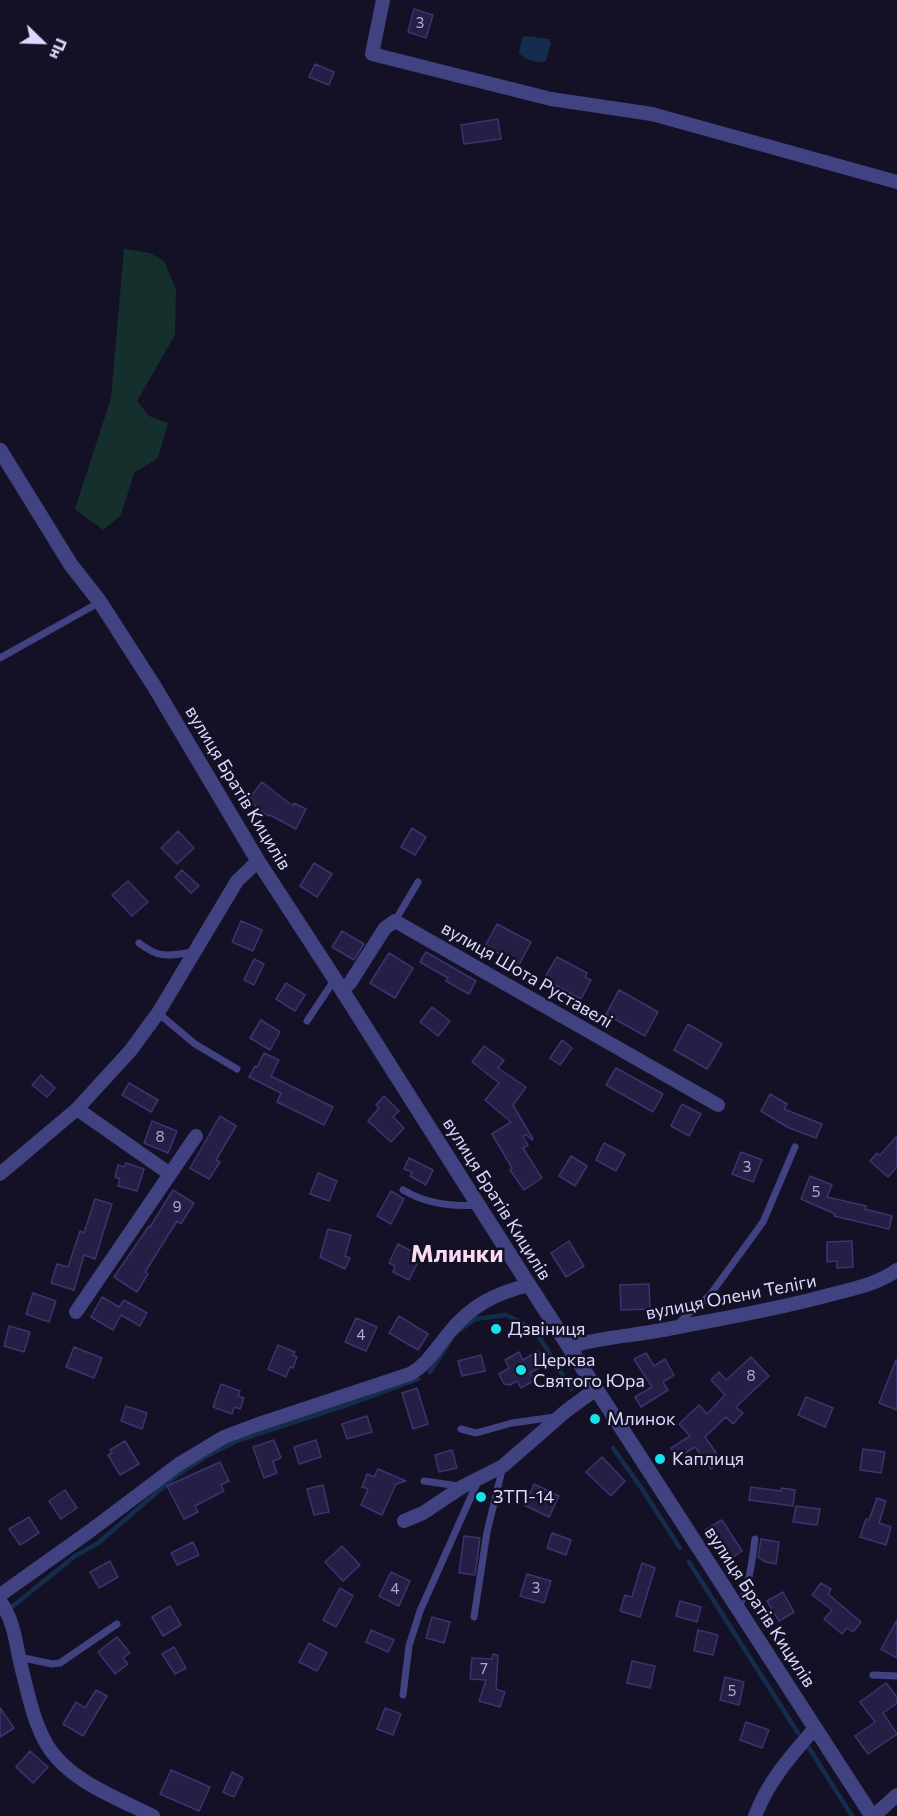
<!DOCTYPE html>
<html>
<head>
<meta charset="utf-8">
<style>
	body { margin:0 }
	#map { position:relative; width:897px; height:1816px; overflow:hidden; background:#141126; font-family:Commissioner,sans-serif }
	canvas { display:block }
	.north { position:absolute; left:12px; top:12px; width:60px; height:60px; -webkit-text-stroke:4px #141126; paint-order:stroke; rotate:113deg; font-size:16px; font-weight:700; line-height:24px; text-align:center; color:#dbd9fc }
	.north::after { content:''; display:block; margin:auto; width:21px; height:27px; background:#dbd9fc; clip-path:polygon(50% 0,100% 100%,50% 72%,0 100%) }
</style>
</head>
<body>
<div id="map">
<canvas width="897" height="1816"></canvas>
<div class="north">Пн</div>
</div>
<script>
const ctx = document.querySelector('canvas').getContext('2d');
ctx.lineJoin = 'round';
function fillPath(path, color) { ctx.fillStyle = color; ctx.fill(path, 'evenodd'); }
function stroke(path, color, width, dash) { ctx.strokeStyle = color; ctx.lineWidth = width; ctx.lineCap = dash ? 'butt' : 'round'; ctx.setLineDash(dash || []); ctx.stroke(path); }
function write(font, color, halo, rows, align = 'center') {
  ctx.font = font + ' Commissioner,sans-serif'; ctx.lineWidth = 5; ctx.setLineDash([]); ctx.textBaseline = 'middle'; ctx.strokeStyle = halo; ctx.fillStyle = color; for (const [text, x, y, turn = 0] of rows) {
    ctx.save(); ctx.translate(x, y); ctx.rotate((+turn || 0) * Math.PI / 180); ctx.textAlign = isNaN(turn) ? turn : align; if (halo) ctx.strokeText(text, 0, 0); ctx.fillText(text, 0, 0); ctx.restore();
  }
}
fillPath(new Path2D(`
	M124,249L150,253L164,261L176,289L175,335L137,401L149,416L168,423L158,458L134,473L121,515L103,530L75,509L111,398Z`), '#152f2d');
fillPath(new Path2D(`
	M525,36L549,39L551,43L546,61C537,64 525,60 519,53L522,37Z`), '#152d4c');
stroke(new Path2D(`
	M457,1332L475,1319L506,1315L535,1330L571,1389
	M430,1372L450,1341
	M613,1448L642,1489L680,1548
	M689,1562L798,1733
	M13,1606L75,1556L98,1543L177,1475L205,1457L236,1441L356,1402L418,1379
	M809,1748L852,1816`), '#152d4c', 4.5);
const building = new Path2D(`
	M414,9L433,15L426,38L408,32Z
	M315,64L334,72L329,85L309,77Z
	M498,119L501,139L464,144L461,125Z
	M262,782L293,806L294,803L306,809L296,829L270,815L268,816L248,800Z
	M412,828L426,837L415,855L401,847Z
	M178,831L194,848L177,864L161,848Z
	M314,863L332,874L317,897L300,886Z
	M182,870L199,886L191,893L175,877Z
	M128,881L148,902L132,916L112,895Z
	M241,921L262,930L253,951L232,942Z
	M497,924L531,942L519,965L485,946Z
	M342,931L364,944L354,960L332,947Z
	M426,952L476,981L469,994L446,981L448,978L420,962Z
	M389,953L413,968L395,998L370,983Z
	M557,957L587,973L585,977L591,980L581,999L544,979Z
	M254,959L264,964L254,985L244,980Z
	M286,983L305,995L295,1011L276,999Z
	M619,990L658,1012L645,1036L606,1014Z
	M432,1007L450,1021L438,1036L420,1022Z
	M261,1020L280,1032L270,1050L250,1038Z
	M688,1024L722,1044L707,1069L674,1050Z
	M562,1040L572,1048L560,1065L550,1058Z
	M484,1046L504,1060L498,1068L526,1087L513,1105L533,1139L532,1140L526,1135L523,1136L528,1145L523,1148L542,1178L524,1190L510,1170L512,1168L492,1134L511,1122L485,1100L499,1083L472,1062Z
	M264,1053L279,1060L271,1076L333,1107L324,1125L277,1102L281,1093L249,1077L255,1066L257,1067Z
	M616,1068L663,1094L653,1112L606,1085Z
	M41,1075L55,1088L47,1097L32,1085Z
	M129,1083L158,1100L151,1112L122,1095Z
	M770,1094L787,1104L784,1109L822,1124L816,1138L789,1128L761,1111Z
	M384,1096L399,1111L393,1117L404,1128L391,1142L368,1121L379,1108L376,1105Z
	M682,1104L701,1114L689,1136L671,1126Z
	M220,1116L236,1126L216,1160L220,1162L209,1179L190,1168Z
	M152,1121L177,1131L168,1153L144,1143Z
	M897,1136V1167L888,1177L870,1161L877,1153L880,1155Z
	M604,1143L625,1154L616,1171L596,1160Z
	M741,1152L762,1160L753,1182L732,1174Z
	M571,1156L587,1166L575,1186L559,1176Z
	M409,1158L433,1170L426,1185L410,1176L412,1172L404,1169Z
	M126,1163L144,1169L137,1191L118,1186L120,1179L115,1177L118,1165L124,1167Z
	M318,1173L337,1181L329,1201L310,1194Z
	M810,1176L832,1185L827,1197L866,1206L865,1209L892,1216L889,1229L834,1216L835,1214L801,1199Z
	M173,1190L194,1203L181,1224L177,1221L145,1272L148,1274L137,1292L114,1277L149,1226L150,1227Z
	M391,1191L404,1199L391,1224L377,1216Z
	M95,1199L112,1204L95,1259L84,1255L74,1290L51,1283L57,1264L68,1267L80,1231L84,1233Z
	M328,1229L351,1235L345,1256L350,1258L345,1269L320,1257Z
	M569,1241L584,1266L566,1277L551,1253Z
	M852,1241L853,1267L837,1268V1261L827,1262V1242Z
	M398,1244L421,1256L409,1280L393,1272L395,1266L389,1263Z
	M649,1284L650,1309L621,1310L620,1285Z
	M33,1293L56,1301L49,1322L26,1314Z
	M102,1297L119,1307L124,1300L147,1313L140,1326L121,1315L113,1330L91,1317Z
	M399,1316L428,1334L418,1350L389,1333Z
	M356,1318L377,1327L366,1351L345,1342Z
	M9,1326L30,1332L24,1352L4,1346Z
	M278,1345L295,1352L293,1355L297,1357L293,1368L290,1367L286,1377L268,1369Z
	M74,1347L102,1358L94,1378L66,1367Z
	M538,1351L546,1364L530,1373L535,1380L521,1388L517,1381L510,1385L504,1384L499,1374L509,1368L505,1360L519,1352L523,1360Z
	M646,1353L654,1366L665,1359L674,1375L663,1382L668,1390L641,1407L635,1397L652,1387L634,1359Z
	M481,1355L485,1371L462,1376L458,1361Z
	M751,1357L769,1376L736,1407L743,1413L733,1424L726,1417L705,1437L722,1461L711,1469L695,1447L677,1458L671,1448L690,1436L679,1424L699,1405L707,1414L725,1395L711,1380L719,1372L726,1380Z
	M896,1360H897V1410L879,1403Z
	M221,1384L240,1391L238,1396L244,1398L240,1409L234,1407L232,1414L213,1407Z
	M417,1388L428,1424L413,1429L402,1393Z
	M806,1397L833,1408L825,1427L798,1415Z
	M126,1406L147,1413L142,1429L121,1421Z
	M367,1416L372,1432L347,1439L342,1424Z
	M274,1440L281,1458L273,1461L277,1473L264,1478L253,1447Z
	M316,1440L321,1457L299,1464L294,1447Z
	M125,1441L139,1464L120,1475L108,1455L112,1453L110,1450Z
	M863,1449L885,1452L881,1473L860,1470Z
	M452,1450L457,1468L439,1472L435,1455Z
	M602,1457L625,1481L611,1496L586,1472Z
	M220,1462L229,1481L221,1485L224,1491L195,1506L198,1512L184,1519L167,1486Z
	M378,1469L406,1481L396,1484L382,1515L361,1505L368,1489L362,1487L367,1474L374,1477Z
	M534,1484L559,1496L549,1517L524,1505Z
	M323,1485L329,1512L314,1515L307,1489Z
	M751,1487L781,1491L782,1488L795,1490L793,1506L749,1500Z
	M65,1490L77,1508L61,1519L49,1501Z
	M877,1498L886,1501L879,1523L891,1527L886,1545L860,1537L866,1519L869,1520Z
	M796,1506L820,1509L817,1525L793,1522Z
	M29,1517L39,1533L20,1545L9,1529Z
	M722,1520L742,1551L726,1562L705,1530Z
	M552,1533L571,1540L566,1555L547,1548Z
	M464,1536L480,1538L475,1575L459,1573Z
	M761,1539L779,1542L776,1564L766,1562L758,1557Z
	M193,1542L199,1555L177,1565L171,1553Z
	M342,1546L360,1565L343,1581L325,1562Z
	M110,1561L118,1577L99,1588L90,1572Z
	M642,1563L655,1568L640,1617L620,1611L625,1595L632,1597Z
	M391,1572L410,1581L399,1606L379,1596Z
	M527,1574L551,1581L544,1603L520,1596Z
	M821,1583L831,1589L828,1594L861,1622L853,1632L847,1628L842,1634L824,1619L832,1610L812,1595Z
	M340,1588L353,1596L336,1627L323,1620Z
	M783,1592L794,1612L779,1621L767,1601Z
	M680,1601L701,1607L697,1622L676,1616Z
	M170,1606L181,1625L163,1636L152,1617Z
	M432,1617L450,1622L444,1643L426,1638Z
	M897,1620V1658L881,1649Z
	M371,1630L394,1640L388,1652L366,1642Z
	M698,1630L718,1635L713,1655L694,1651Z
	M117,1637L130,1653L123,1658L128,1664L115,1674L98,1652Z
	M309,1643L327,1653L317,1671L299,1662Z
	M174,1647L186,1668L175,1674L162,1654Z
	M493,1654L498,1655L496,1689L505,1692L500,1707L479,1701L486,1680L470,1679L472,1658L492,1659Z
	M632,1661L655,1666L650,1688L627,1683Z
	M725,1677L744,1682L739,1705L720,1700Z
	M886,1683L897,1697V1703L883,1713L897,1734L868,1754L855,1736L875,1722L860,1702Z
	M96,1690L107,1696L83,1736L63,1724L76,1702L85,1708Z
	M0,1708L14,1728L0,1737Z
	M385,1708L401,1714L393,1735L377,1729Z
	M746,1722L769,1730L762,1748L740,1740Z
	M30,1751L48,1767L33,1783L16,1767Z
	M171,1770L210,1787L199,1811L160,1794Z
	M232,1772L243,1778L234,1797L223,1792Z`);
fillPath(building, '#251f45');
stroke(building, '#3c336f', 1.5);
stroke(new Path2D(`
	M0,658L100,602
	M395,921L418,882
	M139,943C161,960 169,955 194,952
	M158,1013L195,1044L237,1069
	M307,1021L335,979
	M403,1190C425,1203 452,1207 478,1205
	M676,1325L710,1295L763,1222L795,1147
	M461,1429L476,1433L512,1423L555,1417
	M424,1481L459,1486
	M739,1607C749,1585 752,1563 755,1539
	M474,1617L487,1532L503,1466
	M19,1657L52,1664L60,1663L117,1624
	M873,1675L897,1676
	M403,1695L409,1646L420,1611L478,1481`), '#414281', 7);
stroke(new Path2D(`
	M383,0L372,54L551,99L652,114L897,182
	M342,990L350,983L385,928L395,921L718,1105
	M77,1109L170,1174
	M0,1174L77,1109L131,1050L158,1013L237,881L258,861
	M76,1312L196,1136
	M569,1347C600,1337 631,1336 663,1330C718,1319 775,1310 829,1295C852,1289 878,1284 897,1270
	M404,1521L423,1513L462,1487L503,1466L566,1411L596,1389
	M0,1595L90,1531L179,1464L224,1437L256,1425L410,1374C428,1364 436,1348 449,1333C470,1306 496,1293 529,1285
	M0,1601C14,1620 16,1644 21,1666C28,1693 33,1721 47,1745C69,1781 117,1798 153,1816
	M755,1816C769,1780 790,1757 815,1728
	M874,1816L897,1795`), '#414281', 14);
stroke(new Path2D(`
	M0,450L71,565L100,602L154,686L258,861L342,990L529,1285L872,1816`), '#414281', 15);
for (const [x, y, r, color] of [
	[496,1329,6,"#16e2eb"],
	[521,1370,6,"#16e2eb"],
	[595,1419,6,"#16e2eb"],
	[660,1459,6,"#16e2eb"],
	[481,1497,6,"#16e2eb"]
]) { const dot = new Path2D(); dot.arc(x, y, r, 0, 2 * Math.PI); ctx.fillStyle = color; ctx.fill(dot); stroke(dot, '#141126', 2); }
write('15px', '#aeaace', null, [
	["3",420,23],
	["8",160,1137],
	["3",747,1167],
	["5",816,1192],
	["9",177,1207],
	["4",361,1335],
	["8",751,1376],
	["3",536,1588],
	["4",395,1589],
	["7",484,1669],
	["5",732,1691]
]);
write('18px', '#dbd9fc', '#141126', [
	["вулиця Братів Кицилів",238,788,59],
	["вулиця Шота Руставелі",527,975,30],
	["вулиця Братів Кицилів",497,1199,58],
	["вулиця Олени Теліги",731,1297,-11],
	["вулиця Братів Кицилів",760,1607,57]
]);
write('18px', '#dbd9fc', '#141126', [
	["Дзвіниця",508,1329],
	["Церква",533,1360],
	["Святого Юра",533,1381],
	["Млинок",607,1419],
	["Каплиця",672,1459],
	["ЗТП-14",493,1497]
], 'left');
write('bold 24px', '#fcdbf2', '#141126', [
	["Млинки",457,1254]
]);
</script>
</body>
</html>
